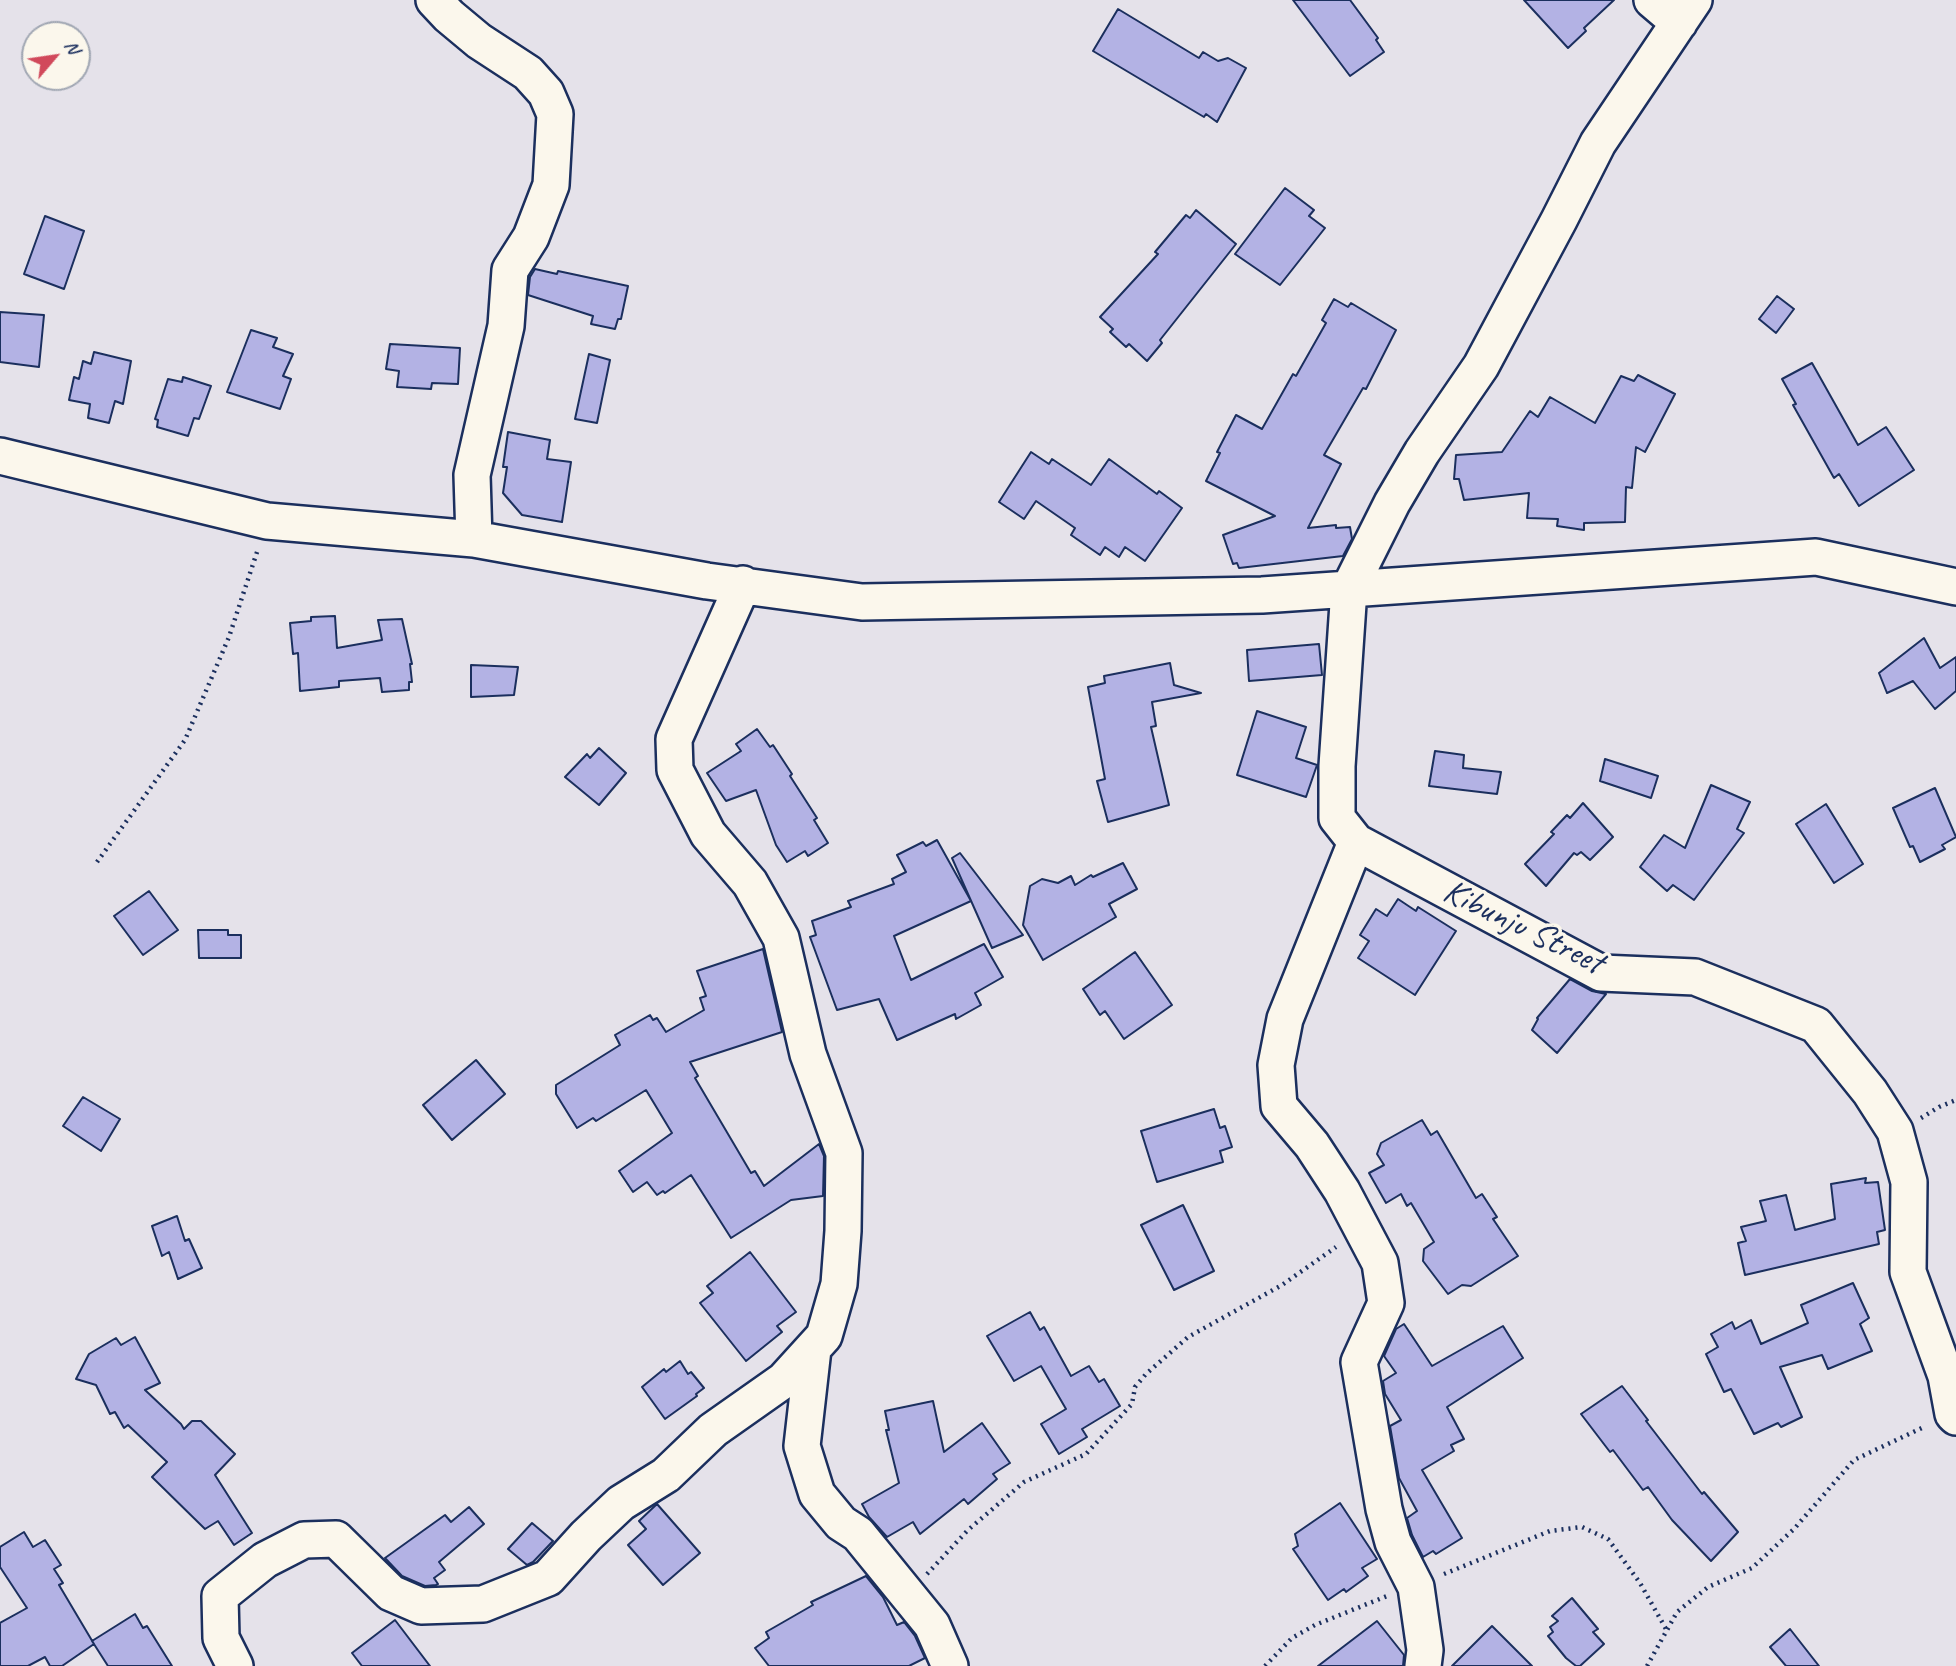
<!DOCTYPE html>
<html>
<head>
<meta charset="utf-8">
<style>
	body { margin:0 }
	#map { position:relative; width:1956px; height:1666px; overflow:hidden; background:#e5e2ea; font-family:Caveat,sans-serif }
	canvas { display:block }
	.north { position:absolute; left:21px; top:21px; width:70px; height:70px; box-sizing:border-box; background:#fbf7ec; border:2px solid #a1a7b3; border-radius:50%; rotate:61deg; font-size:19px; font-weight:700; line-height:28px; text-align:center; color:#1b2f5e }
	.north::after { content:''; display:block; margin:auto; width:24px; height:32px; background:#d1495b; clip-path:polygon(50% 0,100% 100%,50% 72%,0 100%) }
</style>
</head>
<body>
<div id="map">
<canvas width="1956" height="1666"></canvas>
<div class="north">N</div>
</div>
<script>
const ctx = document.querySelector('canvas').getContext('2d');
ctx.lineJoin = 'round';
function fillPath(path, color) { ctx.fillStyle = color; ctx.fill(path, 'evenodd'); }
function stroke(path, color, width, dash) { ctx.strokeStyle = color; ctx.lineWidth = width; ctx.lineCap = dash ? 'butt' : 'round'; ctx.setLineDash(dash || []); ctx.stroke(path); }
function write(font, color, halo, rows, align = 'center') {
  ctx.font = font + ' Caveat,sans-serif'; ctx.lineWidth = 7; ctx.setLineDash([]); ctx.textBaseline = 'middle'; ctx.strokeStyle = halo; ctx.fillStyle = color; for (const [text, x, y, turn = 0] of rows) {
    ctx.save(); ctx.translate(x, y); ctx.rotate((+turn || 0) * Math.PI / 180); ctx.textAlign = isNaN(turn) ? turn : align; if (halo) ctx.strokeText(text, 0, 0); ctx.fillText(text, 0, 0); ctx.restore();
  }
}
const building = new Path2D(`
	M1293,0H1350L1378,38L1376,40L1384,52L1350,76Z
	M1524,0H1614L1584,28L1586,31L1568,48Z
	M1118,9L1199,58L1203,52L1218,61L1228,58L1246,68L1217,122L1206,114L1204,117L1093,51Z
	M1285,188L1314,210L1309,216L1325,228L1280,285L1235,254Z
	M1196,210L1236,244L1160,340L1162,343L1147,361L1129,344L1126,347L1110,332L1113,329L1100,317L1158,254L1155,252L1186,215L1190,218Z
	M45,216L84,231L64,289L24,274Z
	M535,269L557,274L558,271L628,286L621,319H618L615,329L591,324L593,316L528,295L530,277Z
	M1777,296L1794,309L1776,333L1759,319Z
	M1334,299L1348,307L1351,303L1396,330L1366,389L1363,388L1324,455L1341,464L1308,528L1336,525V528L1350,527L1352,539L1343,556L1239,568L1237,563L1233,564L1223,535L1275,516L1206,481L1220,453L1217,452L1236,415L1262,429L1293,374L1296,376L1326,323L1322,320Z
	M0,312L44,315L39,367L0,362Z
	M251,330L277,338L273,347L293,354L283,376L291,379L280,409L227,392Z
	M390,344L460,348L458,384L432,383L431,389L397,387L399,371L386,369Z
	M94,352L131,361L123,404L115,401L109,423L88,418L90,404L69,400L74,377L79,379L83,361L91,364Z
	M589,354L610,360L597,423L575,419Z
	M1812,363L1858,445L1886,427L1914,470L1859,506L1839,474L1834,478L1793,405L1796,404L1782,379Z
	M1638,375L1675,394L1645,452L1636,447L1632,488L1626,487L1625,522L1584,523V530L1557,526L1558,519L1527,518L1529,493L1464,500L1459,479H1454L1456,455L1502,452L1530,411L1538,417L1550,397L1595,423L1621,376L1634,381Z
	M183,377L211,386L199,419L194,418L188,436L157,427L158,420L155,419L168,379L182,382Z
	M508,432L550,440L547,459L571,462L562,522L522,515L503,493L507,467H503Z
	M1031,452L1049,464L1052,459L1091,485L1109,459L1157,494L1159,491L1182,508L1145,561L1125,547L1119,557L1105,547L1100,555L1071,535L1075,528L1036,501L1024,519L999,502Z
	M335,616L337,648L382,640L378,620L402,619L412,664H410L412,682H409V690L382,692L380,678L339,681V687L300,691L298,653L293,654L290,623L311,621V617Z
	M1924,638L1940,668L1956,657V691L1935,709L1913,681L1887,693L1879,673Z
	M1319,644L1322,675L1249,681L1247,650Z
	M1170,663L1174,685L1201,693L1152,702L1156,726L1151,727L1169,805L1108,822L1097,781L1105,779L1088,687L1105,683L1104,676Z
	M471,665L518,667L514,695L471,697Z
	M1257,711L1306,727L1296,758L1317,765L1306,797L1237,775Z
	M757,729L770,747L773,745L792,774L790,776L817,818L814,820L828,843L808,856L805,851L787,862L776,845L756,790L726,801L707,773L741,751L736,744Z
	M599,748L626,773L599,805L565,777L587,754L590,758Z
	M1435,751L1464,755L1463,768L1501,772L1497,794L1429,786Z
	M1605,759L1658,776L1651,798L1600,781Z
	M1711,785L1750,802L1737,829L1744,833L1694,900L1673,885L1667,891L1640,867L1664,835L1685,848Z
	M1935,788L1956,837L1942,845L1945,849L1920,862L1913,846L1910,847L1893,808Z
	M1583,803L1613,837L1590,860L1581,852L1577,855L1574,853L1546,886L1525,864L1554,834L1551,832L1567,815L1570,818Z
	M1826,804L1863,864L1834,883L1796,824Z
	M937,840L971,901L894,936L911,980L984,944L1003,977L975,993L981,1005L956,1019L955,1014L897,1040L879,999L837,1010L810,937L816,935L812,921L851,907L848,901L894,884L892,879L906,872L897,855L923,842L926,846Z
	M960,853L1023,935L992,948L952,858Z
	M1123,863L1137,889L1109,904L1116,917L1043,960L1023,925L1030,886L1042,879L1058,883L1071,876L1075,885L1091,875L1093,877Z
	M149,891L178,930L143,955L114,916Z
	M1398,899L1416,911L1418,907L1456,931L1415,995L1358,958L1369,941L1360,935L1376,909L1387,916Z
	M198,930H228V935H241V958H199Z
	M763,949L782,1032L690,1062L698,1076L695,1078L751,1173L755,1171L764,1186L819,1144L824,1156L823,1196L791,1200L731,1238L691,1175L665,1193L663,1191L657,1195L647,1182L633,1192L619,1171L672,1133L646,1090L596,1121L593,1118L577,1128L556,1094V1085L620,1045L615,1035L650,1015L653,1020L657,1018L666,1032L704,1010L700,998L706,996L697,971Z
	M1135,952L1172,1005L1124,1039L1105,1011L1100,1015L1083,989Z
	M1570,979L1592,991L1606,994L1557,1053L1532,1030L1538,1019L1537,1018Z
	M476,1060L505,1094L452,1140L423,1105Z
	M83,1097L120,1119L101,1151L63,1126Z
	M1214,1109L1220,1128L1225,1126L1232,1147L1220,1151L1223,1162L1157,1182L1141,1131Z
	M1422,1120L1431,1135L1437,1131L1476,1198L1482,1194L1497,1217L1493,1219L1518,1256L1471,1286L1462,1285L1448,1294L1423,1261L1424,1249L1434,1242L1411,1203L1407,1206L1401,1194L1386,1203L1369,1173L1384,1165L1377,1154L1381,1143Z
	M1866,1178L1865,1183L1878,1182L1885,1230L1877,1232L1879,1244L1745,1275L1738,1243L1746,1241L1741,1227L1766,1221L1760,1201L1786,1195L1795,1230L1835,1219L1831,1184Z
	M1183,1205L1214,1271L1174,1290L1141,1225Z
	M177,1216L185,1241L189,1239L202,1268L178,1279L169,1252L162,1256L152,1226Z
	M750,1252L796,1312L777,1326L782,1332L746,1361L700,1303L713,1293L707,1286Z
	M1853,1283L1869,1318L1860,1324L1872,1351L1828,1369L1822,1355L1780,1367L1802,1417L1781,1427L1778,1423L1754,1434L1731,1389L1724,1392L1706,1354L1718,1347L1711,1334L1732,1322L1735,1329L1751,1320L1761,1344L1808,1323L1801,1305Z
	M1030,1312L1040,1330L1044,1327L1071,1376L1089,1366L1099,1382L1104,1379L1120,1406L1082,1429L1087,1437L1059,1454L1041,1424L1066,1409L1041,1366L1014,1381L987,1336Z
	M1404,1324L1432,1366L1503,1326L1523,1358L1447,1407L1464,1439L1451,1445L1454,1451L1422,1470L1462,1538L1436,1554L1433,1551L1423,1557L1412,1535L1407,1518L1417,1511L1399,1478L1390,1426L1401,1420L1385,1394L1383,1381L1396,1373L1384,1356L1396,1329Z
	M135,1337L160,1383L145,1390L181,1424L184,1429L192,1421H201L235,1454L215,1475L252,1533L234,1545L218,1521L205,1529L152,1477L167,1462L128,1425L124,1428L115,1412L110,1414L96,1385L76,1379L89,1354L116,1338L121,1345Z
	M680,1361L688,1374L691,1372L704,1388L696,1394L697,1396L665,1419L642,1387L664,1369L666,1372Z
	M1622,1386L1648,1420L1646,1421L1702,1494L1704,1492L1738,1532L1711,1561L1672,1520L1648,1487L1643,1490L1613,1450L1610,1452L1581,1414Z
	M933,1401L944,1452L982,1423L1010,1463L993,1474L997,1479L968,1504L964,1499L920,1534L913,1522L887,1537L869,1517L862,1504L899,1483L886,1430H889L885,1411Z
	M1340,1503L1377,1559L1362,1568L1368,1576L1346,1592L1344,1589L1328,1600L1293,1549L1298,1546L1295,1534Z
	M657,1504L700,1553L663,1585L628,1545L646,1529L639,1521Z
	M469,1507L484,1524L439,1562L445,1570L434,1578L438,1584L436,1585L425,1586L402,1576L385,1558L445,1515L451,1522Z
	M532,1523L553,1541L533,1562L527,1565L508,1549Z
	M24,1532L33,1547L45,1540L61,1565L54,1569L63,1583L59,1585L94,1644L62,1666H50L45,1657L28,1666H0V1623L27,1608L0,1567V1547Z
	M866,1576L883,1597L897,1625L904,1622L915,1636L925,1658L909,1666H769L755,1648L769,1638L766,1632L813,1605L811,1602Z
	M1572,1598L1598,1629L1593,1632L1604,1644L1580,1666H1576L1566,1658L1548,1636L1553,1632L1550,1627L1558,1621L1552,1616Z
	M135,1614L143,1628L147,1626L172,1666H108L92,1641Z
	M395,1620L430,1666H362L352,1653Z
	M1377,1621L1404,1655L1403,1666H1318Z
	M1492,1626L1532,1666H1452Z
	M1790,1629L1819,1666H1786L1770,1647Z`);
fillPath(building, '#b3b2e4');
stroke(building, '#1b2f5e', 2);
const minor = new Path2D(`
	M434,0L449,16L479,41L528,73L546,93L555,114L551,185L531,237L510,270L506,326L472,475L474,539
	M1652,0L1679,23
	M1694,0L1598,143L1559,220L1481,366L1422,452L1392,503L1349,589L1337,766V818L1356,842L1601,973L1695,977L1816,1025L1870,1092L1895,1131L1909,1182L1908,1272L1946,1376L1953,1414L1956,1417
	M0,456L267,521L474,539L707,581L862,602L1262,595L1816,557L1956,587
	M1356,842L1285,1019L1276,1065L1279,1106L1312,1145L1342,1191L1380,1263L1386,1303L1359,1362L1384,1509L1393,1542L1416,1587L1425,1650L1423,1666
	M813,1349L802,1446L817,1494L841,1523L858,1534L932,1625L950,1666
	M235,1666L221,1638L220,1596L265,1560L304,1540L336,1539L391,1593L421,1606L483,1604L548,1578L586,1536L621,1503L666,1475L713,1430L784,1380L824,1336L839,1284L843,1231L844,1153L808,1054L781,938L750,883L708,834L675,770L674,739L743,584`);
stroke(minor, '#1b2f5e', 40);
stroke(new Path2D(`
	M97,862L185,740L229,637L258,549
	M1921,1118L1939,1107L1956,1100
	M927,1574L968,1530L1024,1482L1086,1454L1132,1404L1135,1387L1146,1374L1188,1337L1282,1285L1336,1247
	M1444,1574L1550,1531L1582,1527L1608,1539L1640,1583L1666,1629
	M1265,1666L1292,1638L1315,1625L1387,1596
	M1647,1666L1677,1612L1708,1587L1752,1568L1794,1529L1854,1460L1926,1426`), '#1b2f5e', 4.5, [2, 5]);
stroke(minor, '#fbf7ec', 35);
write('35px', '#1b2f5e', '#fbf7ec', [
	["Kibunju Street",1523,928,26]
]);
</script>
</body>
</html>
